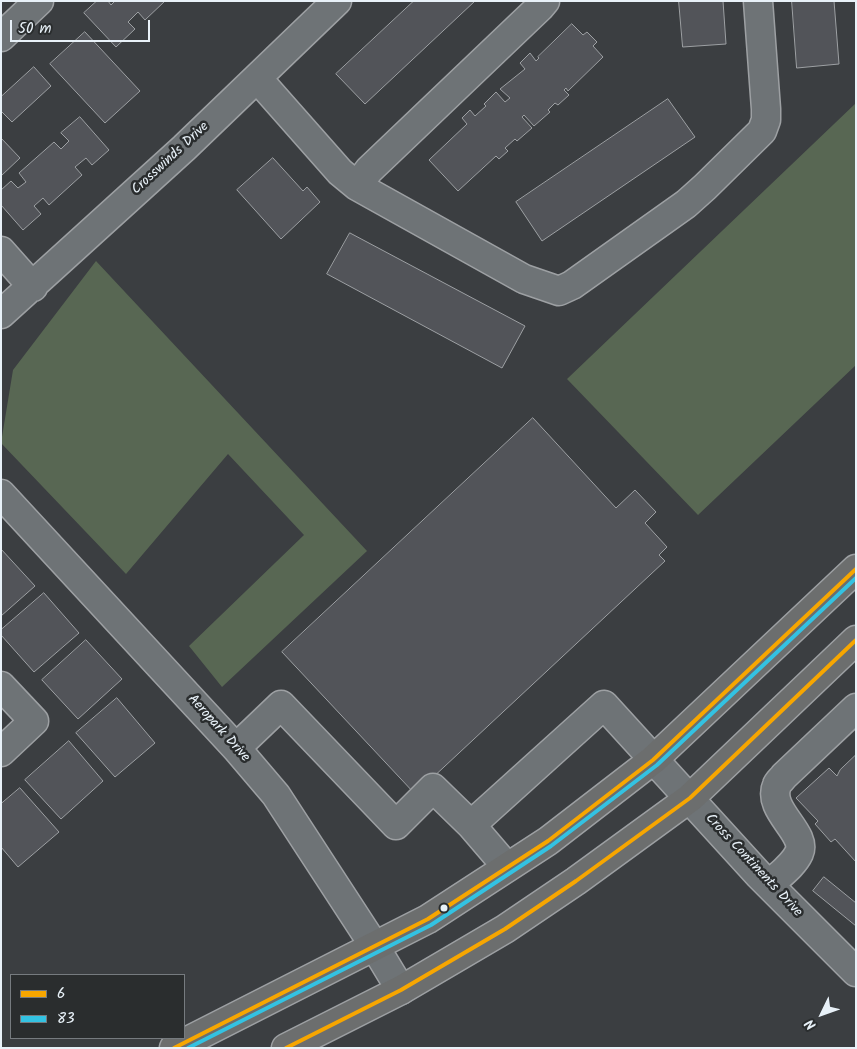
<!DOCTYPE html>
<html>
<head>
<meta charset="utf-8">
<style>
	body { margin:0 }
	#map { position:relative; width:857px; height:1049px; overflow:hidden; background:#3b3e41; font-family:Kalam,sans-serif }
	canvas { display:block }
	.frame { position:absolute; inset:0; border:2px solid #e8f1f8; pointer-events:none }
	.legend { position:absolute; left:10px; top:974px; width:175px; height:65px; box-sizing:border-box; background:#2a2d2e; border:1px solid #767b7f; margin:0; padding:6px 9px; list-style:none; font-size:15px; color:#e8f1f8 }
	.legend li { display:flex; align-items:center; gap:10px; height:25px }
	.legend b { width:25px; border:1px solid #767b7f }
	.north { position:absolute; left:797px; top:989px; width:50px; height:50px; -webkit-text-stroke:4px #2a2d2e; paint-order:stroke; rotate:228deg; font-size:14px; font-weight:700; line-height:20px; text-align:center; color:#e8f1f8 }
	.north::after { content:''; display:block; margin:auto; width:18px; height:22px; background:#e8f1f8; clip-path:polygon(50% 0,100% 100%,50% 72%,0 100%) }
	.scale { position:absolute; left:10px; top:20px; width:140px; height:22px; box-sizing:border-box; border:2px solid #e8f1f8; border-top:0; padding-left:6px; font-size:15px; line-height:18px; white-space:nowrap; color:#e8f1f8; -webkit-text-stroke:4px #2a2d2e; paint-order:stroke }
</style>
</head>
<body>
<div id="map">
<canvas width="857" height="1049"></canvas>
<div class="frame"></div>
<ul class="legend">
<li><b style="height:6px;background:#f7a600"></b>6</li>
<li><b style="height:6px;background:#33c2e2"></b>83</li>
</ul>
<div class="north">N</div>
<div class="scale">50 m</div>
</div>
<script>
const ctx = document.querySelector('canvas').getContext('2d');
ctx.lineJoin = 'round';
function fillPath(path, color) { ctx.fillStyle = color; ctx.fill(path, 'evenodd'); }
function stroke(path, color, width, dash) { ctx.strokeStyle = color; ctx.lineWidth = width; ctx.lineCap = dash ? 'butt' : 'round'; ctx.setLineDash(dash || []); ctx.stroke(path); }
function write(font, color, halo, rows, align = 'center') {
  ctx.font = font + ' Kalam,sans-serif'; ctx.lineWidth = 5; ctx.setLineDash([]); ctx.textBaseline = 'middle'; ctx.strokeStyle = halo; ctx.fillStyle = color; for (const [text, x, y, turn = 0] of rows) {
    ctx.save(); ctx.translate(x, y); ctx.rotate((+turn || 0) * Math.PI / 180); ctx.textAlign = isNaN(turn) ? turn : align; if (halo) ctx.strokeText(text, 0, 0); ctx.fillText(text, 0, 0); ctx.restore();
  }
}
fillPath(new Path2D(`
	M856,103V365L698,515L567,379Z
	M96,261L367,551L222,687L189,646L304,535L228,454L126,574L1,443L13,370Z`), '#586753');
const building = new Path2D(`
	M97,1H108L111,5L115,1H165L145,20L138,12L128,22L135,29L116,47L84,13Z
	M414,1H475L365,104L336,74Z
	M679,1H723L726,44L683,47Z
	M792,1H834L839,64L797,68Z
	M572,24L583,35L587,32L597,42L593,46L603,57L568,91L566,88L564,90L569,95L558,105L555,103L548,110L550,112L534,126L524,115L522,117L532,128L517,141L515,139L505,148L508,151L499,159L496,156L458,191L429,160L467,124L462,118L470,110L475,116L486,106L484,104L496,92L505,102L510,98L500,89L525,69L520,63L530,53L536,61L539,58L538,57Z
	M85,32L140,91L105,123L50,64Z
	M34,67L51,86L12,122L1,111V97Z
	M668,99L695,137L542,241L516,202Z
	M80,117L109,150L92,165L86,158L75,167L82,175L49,205L43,198L34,206L41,214L23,230L1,205V190L11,181L18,188L26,182L19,173L54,142L61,149L69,141L61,133Z
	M1,138L20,158L1,176Z
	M273,158L303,191L307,187L320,202L281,239L237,190Z
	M350,233L525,326L502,368L327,274Z
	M533,418L616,508L635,490L656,512L645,523L667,547L659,555L665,561L415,794L282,652Z
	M1,549L35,586L1,616Z
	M44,593L79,633L34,672L1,635V630Z
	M86,640L122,679L78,719L42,680Z
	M117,698L155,743L115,777L76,733Z
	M69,741L103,781L61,819L25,780Z
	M856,755V862L835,839L831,842L815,824L818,821L796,798L829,768L837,776L840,770Z
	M20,788L59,832L18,867L1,847V804Z
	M824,877L856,903V926L813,891Z`);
fillPath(building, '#525459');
stroke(building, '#9da0a3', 1);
const minor = new Path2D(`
	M1,37L39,1
	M257,78L340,172L357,186L524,279L559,291L572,285L686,204L705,187L762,131L766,120V109L758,1
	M357,186L369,170L540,7L545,1
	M1,251L33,287
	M1,314L184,148L337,1
	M1,494L236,748L276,795L375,947L401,990
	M1,686L34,721L1,752
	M236,748L281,705L396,825L433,788L471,825
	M507,867L471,825L604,705L759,875L856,972
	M769,885C778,876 793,866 799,853C808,833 766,810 777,785C778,782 782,779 784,776L856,708`);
const major = new Path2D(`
	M174,1048L428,919L548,841L653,760L856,569
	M286,1048L401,990L505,929L576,881L690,798L856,640`);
stroke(minor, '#9da0a3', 31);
stroke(major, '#9da0a3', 31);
stroke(minor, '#6e7376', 28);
stroke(major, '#6c6e6e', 28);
stroke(new Path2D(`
	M174,1048L428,919L548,841L653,760L856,569
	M286,1048L401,990L505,929L576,881L690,798L856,640`), '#f7a600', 4);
stroke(new Path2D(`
	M188,1048L431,925L551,846L657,765L856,578`), '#33c2e2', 4);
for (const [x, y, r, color] of [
	[444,908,4.5,"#e8f1f8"]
]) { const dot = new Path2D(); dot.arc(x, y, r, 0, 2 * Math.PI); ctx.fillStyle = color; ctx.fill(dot); stroke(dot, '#2a2d2e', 2); }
write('14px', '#e8f1f8', '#2a2d2e', [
	["Crosswinds Drive",171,159,-43],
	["Aeropark Drive",218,729,48],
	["Cross Continents Drive",753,866,47]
]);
</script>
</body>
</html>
